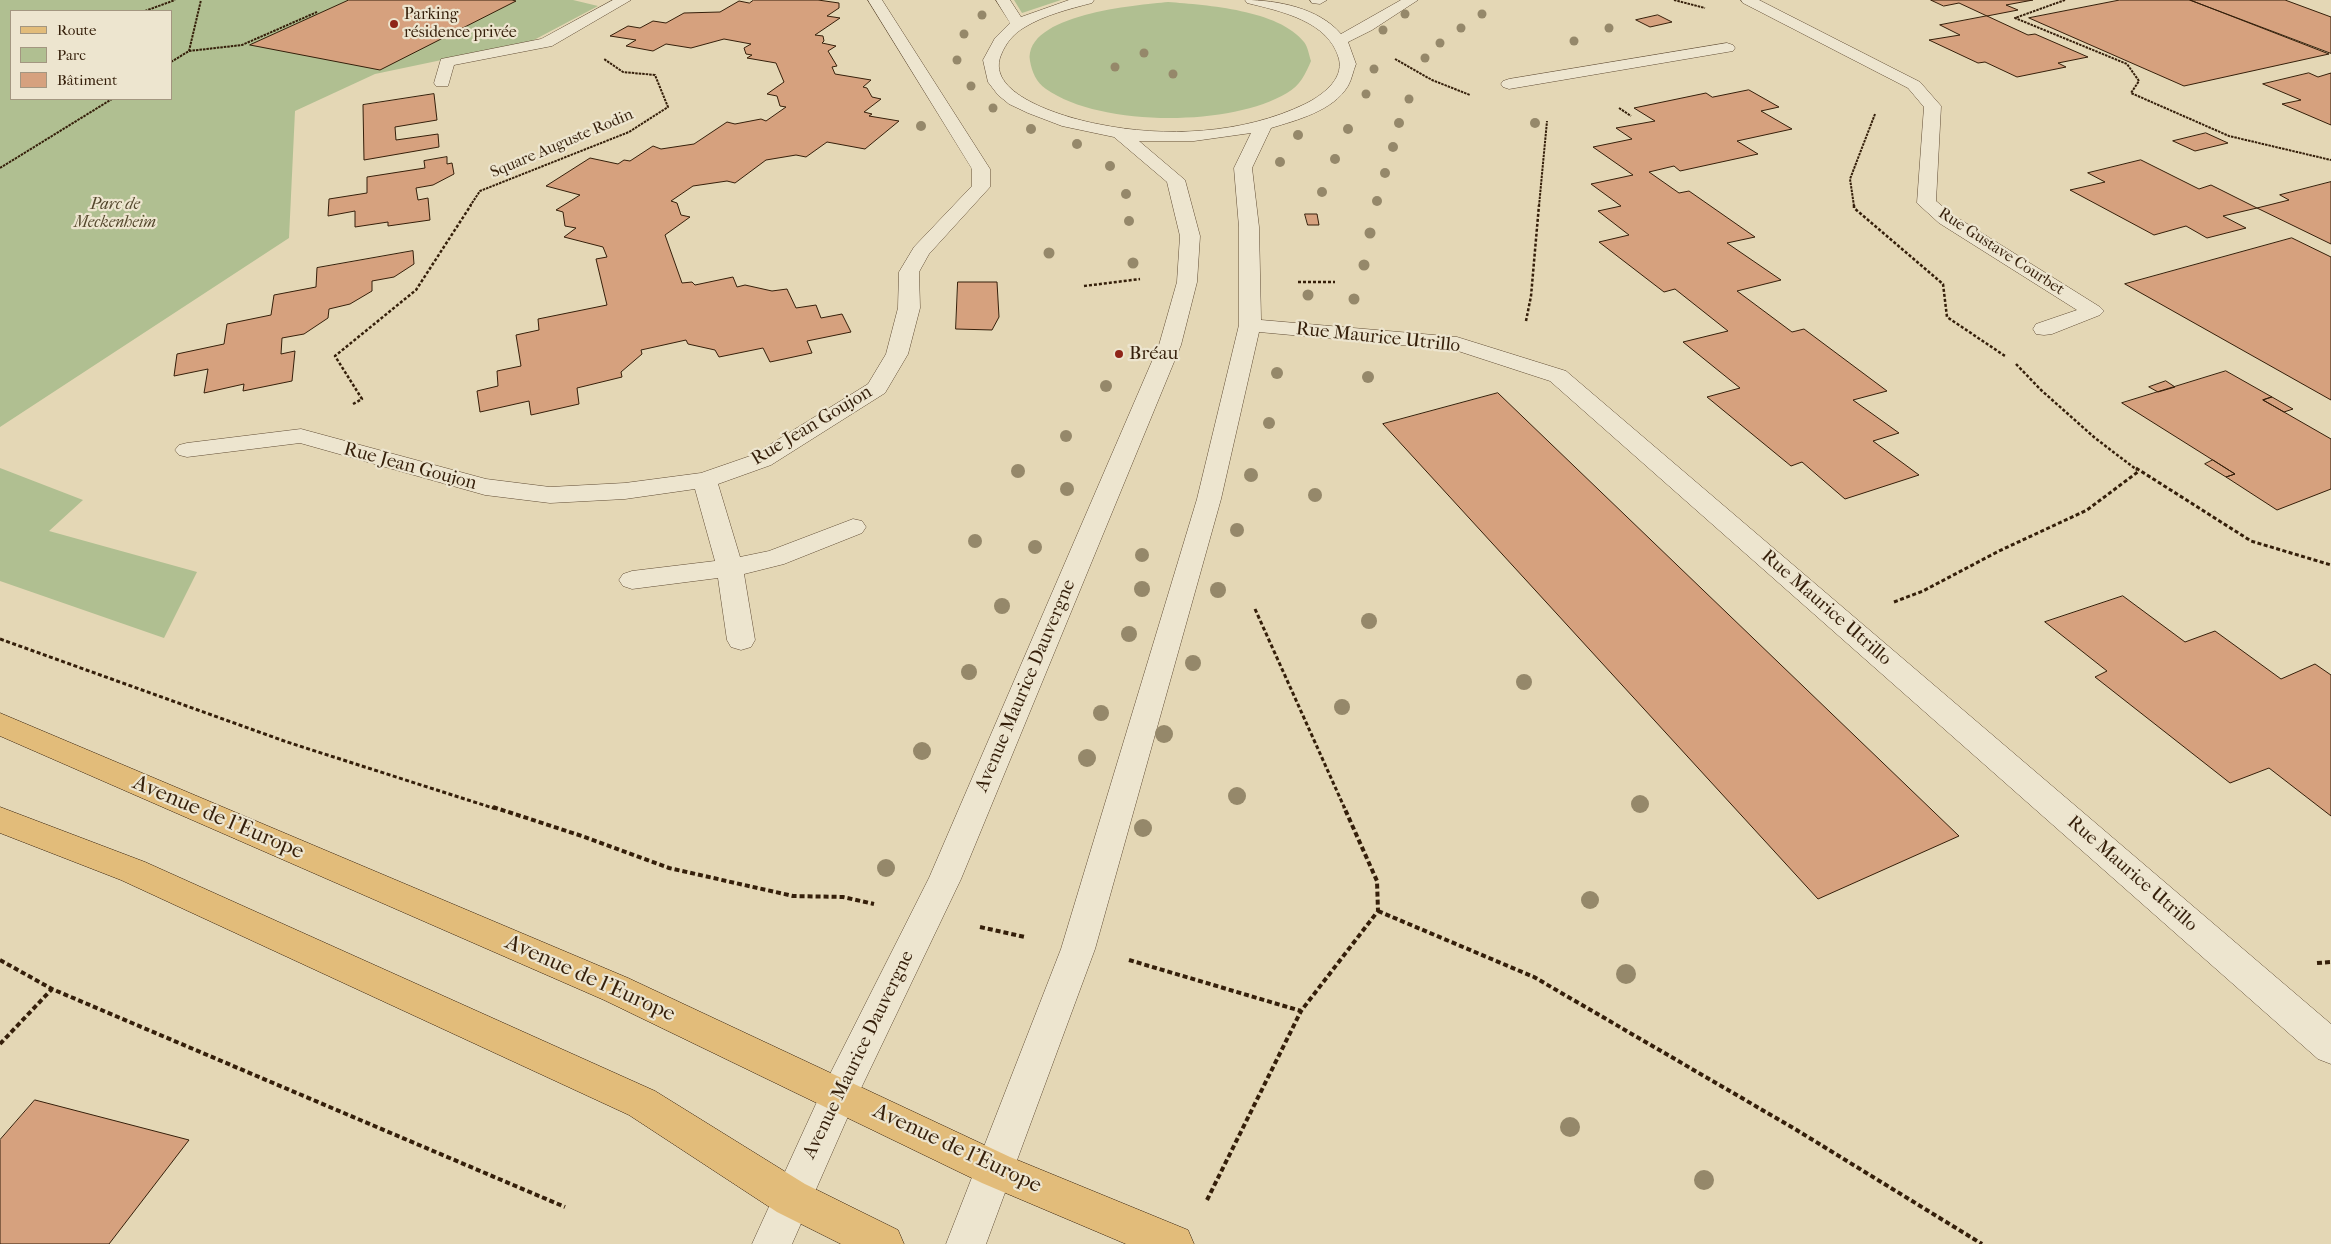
<!DOCTYPE html>
<html>
<head>
<meta charset="utf-8">
<style>
	body { margin:0 }
	#map { position:relative; width:2331px; height:1244px; overflow:hidden; background:#e4d7b5; font-family:"IM FELL French Canon",serif }
	canvas { display:block }
	.legend { position:absolute; left:10px; top:10px; width:162px; height:90px; box-sizing:border-box; background:#ede5cf; border:1px solid #a39680; margin:0; padding:6px 9px; list-style:none; font-size:15px; color:#351f0a }
	.legend li { display:flex; align-items:center; gap:10px; height:25px }
	.legend b { width:25px; border:1px solid #a39680 }
</style>
</head>
<body>
<div id="map">
<canvas width="2331" height="1244"></canvas>
<ul class="legend">
<li><b style="height:6px;background:#e2bc7a"></b>Route</li>
<li><b style="height:14px;background:#b0bf91"></b>Parc</li>
<li><b style="height:14px;background:#d6a17e"></b>Bâtiment</li>
</ul>
</div>
<script>
const ctx = document.querySelector('canvas').getContext('2d');
ctx.lineJoin = 'round';
function fillPath(path, color) { ctx.fillStyle = color; ctx.fill(path, 'evenodd'); }
function stroke(path, color, width, dash) { ctx.strokeStyle = color; ctx.lineWidth = width; ctx.lineCap = dash ? 'butt' : 'round'; ctx.setLineDash(dash || []); ctx.stroke(path); }
function write(font, color, halo, rows, align = 'center') {
  ctx.font = font + ' "IM FELL French Canon",serif'; ctx.lineWidth = 4.5; ctx.setLineDash([]); ctx.textBaseline = 'middle'; ctx.strokeStyle = halo; ctx.fillStyle = color; for (const [text, x, y, turn = 0] of rows) {
    ctx.save(); ctx.translate(x, y); ctx.rotate((+turn || 0) * Math.PI / 180); ctx.textAlign = isNaN(turn) ? turn : align; if (halo) ctx.strokeText(text, 0, 0); ctx.fillText(text, 0, 0); ctx.restore();
  }
}
fillPath(new Path2D(`
	M0,0H573L598,6L532,41L375,74L295,111L289,238L0,427ZM11,11H171V99H11Z
	M1014,0H1061L1022,13Z
	M1168,2C1207,5 1279,10 1304,42C1308,47 1309,55 1311,61C1306,73 1300,86 1287,93C1230,127 1100,127 1046,89C1036,82 1032,72 1030,61C1024,14 1137,5 1168,2Z
	M0,468L83,500L49,531L197,572L164,638L0,581Z`), '#b0bf91');
const building = new Path2D(`
	M349,0H512L516,1L380,70L250,45Z
	M754,0H818L839,3V8L827,16L840,18L815,35L823,36L824,41L822,43L836,46L828,51L837,66L832,67L835,74L871,80L863,87L867,88L872,97L881,99L864,112L872,114L869,116L899,121L865,149L827,142L806,157L796,155L766,160L735,183L727,181L693,186L671,201L677,203L681,215L690,217L665,235L682,283L692,282L695,285L733,277L737,287L745,285L772,291L787,289L796,308L816,305L821,318L842,314L851,332L807,341L812,353L770,362L763,348L719,357L715,350L688,344L686,340L641,350L642,354L621,372L622,377L577,388L579,404L531,415L529,401L480,412L477,391L498,386L497,371L521,366L516,335L539,330L538,319L607,305L596,259L607,257L603,247L564,237L576,228L565,226L563,212L556,210L580,195L546,186L590,158L618,164L624,160L630,161L653,146L661,149L694,144L727,122L735,124L761,119L766,121L786,107L780,106L777,96L767,94L784,82L776,63L747,58L752,55L746,54L744,48L751,44L724,39L691,48L666,44L653,51L626,46L636,40L610,36L628,26L640,28L653,21L666,23L684,13L720,12L739,1L749,3Z
	M1931,0H2033L2006,5L2018,10L1987,16L1959,3L1944,6Z
	M2120,0H2190L2329,54L2184,86L2029,18Z
	M2190,0H2285L2331,17V53Z
	M1658,15L1672,22L1650,27L1636,20Z
	M1987,16L2028,35L2035,34L2088,57L2058,63L2066,67L2017,77L1985,62L1978,63L1929,40L1960,35L1940,25Z
	M2309,73L2318,77L2331,73V125L2282,104L2301,100L2263,84Z
	M1749,90L1779,107L1761,111L1792,129L1737,141L1758,154L1680,171L1674,166L1649,172L1679,193L1689,191L1755,237L1727,243L1781,280L1737,291L1792,332L1804,329L1887,391L1853,400L1899,433L1873,441L1919,475L1845,499L1802,462L1791,466L1707,397L1740,388L1683,342L1728,331L1675,289L1664,292L1599,242L1629,235L1598,211L1621,206L1591,184L1633,175L1593,147L1632,139L1616,128L1655,121L1634,108L1706,93L1712,97Z
	M434,94L437,120L395,127L396,140L438,134L439,147L364,160L363,105Z
	M2206,133L2228,143L2195,151L2173,141Z
	M447,157V164L452,163L454,174L433,185L416,188L418,200L428,198L430,220L388,226V222L355,227V211L328,216L329,199L367,193V177L425,168L424,161Z
	M2141,160L2199,189L2211,185L2257,208L2223,216L2246,228L2207,238L2186,226L2154,235L2070,190L2105,182L2088,173Z
	M2331,182V244L2257,208L2289,200L2280,195Z
	M1305,214H1317L1319,225H1308Z
	M2292,238L2331,257V400L2125,284Z
	M413,251L414,264L394,277L372,281V291L350,304L329,309L328,318L304,334L282,338L281,354L295,351L292,381L243,391L244,384L204,393L208,369L174,376L177,354L224,344L227,324L271,315L274,295L316,287L317,268Z
	M958,282H997L999,317L992,330L956,329Z
	M2226,371L2272,397L2263,400L2331,439V489L2277,510L2226,477L2235,474L2122,403Z
	M2166,381L2175,387L2158,392L2149,387Z
	M1498,393L1959,836L1818,899L1383,424Z
	M2272,397L2293,409L2284,412L2263,400Z
	M2213,460L2235,474L2226,477L2205,464Z
	M2123,596L2185,642L2215,631L2281,679L2315,664L2331,675V816L2269,768L2230,783L2095,677L2107,671L2045,622Z
	M35,1100L189,1140L109,1244H0V1140Z`);
fillPath(building, '#d6a17e');
stroke(building, '#351f0a', 1);
const minor = new Path2D(`
	M613,0H631L552,46L454,65L448,86H436L434,83L441,59L541,39Z
	M868,0H882L990,169V187L929,254L919,272L920,308L908,354L885,393L771,465L718,484L740,557L769,551L853,519L862,521L866,527L862,533L784,564L744,574L755,640L751,647L741,650L731,647L727,640L718,578L632,589L623,586L619,580L623,574L632,571L715,561L695,489L625,499L550,503L485,495L300,443L187,457L179,455L175,450L179,445L187,443L301,429L486,479L550,487L625,483L701,473L753,455L868,384L886,354L898,308L899,272L914,247L972,186V169Z
	M996,0H1010L1021,17L1069,0H1094L1092,3C1069,9 1045,15 1025,27C1013,34 1006,43 1001,55C984,96 1071,119 1098,124C1165,138 1243,134 1305,104C1321,96 1344,80 1339,59C1329,21 1280,11 1247,3L1245,0C1277,0 1319,8 1341,34L1401,0H1418L1372,30L1348,42L1356,64C1353,71 1352,79 1348,86C1333,111 1297,120 1271,128L1252,168L1259,227L1261,320L1457,337L1566,371L2331,1024V1064L2318,1059L1550,381L1455,350L1259,332L1221,499L1095,949L986,1244H946L1061,949L1197,499L1239,325V227L1234,168L1251,133L1194,141H1139L1185,180L1200,236L1197,282L1181,345L961,879L853,1105L792,1244H752L826,1082L929,878L1159,345L1177,282L1180,236L1167,182L1114,137L1062,126L1028,113L1009,104L998,95L988,82L983,60L995,38L1010,23Z
	M1310,0H1327L1320,4L1312,3Z
	M1741,0H1759L1920,82L1941,106L1936,201L1953,215L2100,307L2104,311L2100,315L2052,334L2044,335L2036,334L2033,329L2036,324L2077,310L1939,223L1917,203L1924,107L1908,88L1743,3Z
	M1727,43L1733,45L1735,48L1733,51L1509,89L1503,87L1501,84L1503,81L1509,79Z`);
const major = new Path2D(`
	M0,713L628,978L1010,1157L1188,1230L1194,1244H1126L982,1183L604,1000L0,736Z
	M0,807L145,862L655,1091L805,1184L898,1230L904,1244H841L777,1212L629,1115L121,880L0,833Z`);
stroke(minor, '#614d35', 1);
stroke(major, '#351f0a', 1);
stroke(new Path2D(`
	M1674,0L1705,8
	M2065,0L2015,18L2127,64L2139,81L2131,93L2229,136L2331,160
	M145,11L175,0
	M189,51L242,45L317,12
	M1395,59L1432,80L1470,95
	M171,62L189,51L201,0
	M1619,108L1631,116
	M0,168L112,99
	M470,206L480,191L629,132L668,107L655,75L623,72L604,59
	M1539,206L1547,121
	M1854,206L1850,179L1875,114`), '#351f0a', 2, [2.5, 1]);
stroke(new Path2D(`
	M1854,205V208L1943,284L1947,317L2005,356
	M1298,282H1335
	M1084,286L1140,279
	M1526,321L1531,296L1539,205
	M2016,364L2041,390L2095,438L2137,470
	M353,404L362,399L335,356L416,290L471,205`), '#351f0a', 2.5, [3, 2]);
stroke(new Path2D(`
	M2136,468L2251,541L2331,565
	M1894,602L1923,591L1999,551L2087,510L2139,471
	M1255,609L1345,809
	M0,639L287,742L496,809`), '#351f0a', 3, [4, 2.5]);
stroke(new Path2D(`
	M493,807L582,836L669,868L793,896L843,897L874,904
	M1378,911L1534,977L1795,1129L1982,1244
	M980,927L1025,937
	M0,960L52,989L565,1207
	M1129,960L1301,1011L1378,911L1377,881L1344,807
	M2317,963L2331,962
	M0,1044L52,989
	M1207,1200L1301,1011`), '#351f0a', 4, [5, 3]);
fillPath(minor, '#ede5cf');
fillPath(major, '#e2bc7a');
ctx.fillStyle = '#95886a';
for (const [x, y, r] of [
	[1405,14,4.5],
	[1482,14,4.5],
	[982,15,4.5],
	[1461,28,4.5],
	[1609,28,4.5],
	[1383,30,4.5],
	[964,34,4.5],
	[1574,41,4.5],
	[1440,43,4.5],
	[1144,53,4.5],
	[1425,58,4.5],
	[957,60,4.5],
	[1115,67,4.5],
	[1374,69,4.5],
	[1173,74,4.5],
	[971,86,4.5],
	[1366,94,4.5],
	[1409,99,4.5],
	[993,108,4.5],
	[1399,123,5],
	[1535,123,5],
	[921,126,5],
	[1031,129,5],
	[1348,129,5],
	[1298,135,5],
	[1077,144,5],
	[1393,147,5],
	[1335,159,5],
	[1280,162,5],
	[1110,166,5],
	[1385,173,5],
	[1322,192,5],
	[1126,194,5],
	[1377,201,5],
	[1129,221,5],
	[1370,233,5.5],
	[1049,253,5.5],
	[1133,263,5.5],
	[1364,265,5.5],
	[1308,295,5.5],
	[1354,299,5.5],
	[1277,373,6],
	[1368,377,6],
	[1106,386,6],
	[1269,423,6],
	[1066,436,6],
	[1018,471,7],
	[1251,475,7],
	[1067,489,7],
	[1315,495,7],
	[1237,530,7],
	[975,541,7],
	[1035,547,7],
	[1142,555,7],
	[1142,589,8],
	[1218,590,8],
	[1002,606,8],
	[1369,621,8],
	[1129,634,8],
	[1193,663,8],
	[969,672,8],
	[1524,682,8],
	[1342,707,8],
	[1101,713,8],
	[1164,734,9],
	[922,751,9],
	[1087,758,9],
	[1237,796,9],
	[1640,804,9],
	[1143,828,9],
	[886,868,9],
	[1590,900,9],
	[1626,974,10],
	[1570,1127,10],
	[1704,1180,10]
]) { ctx.beginPath(); ctx.arc(x, y, r, 0, 2 * Math.PI); ctx.fill(); }
for (const [x, y, r, color] of [
	[394,24,5,"#8f2418"],
	[1119,354,5,"#8f2418"]
]) { const dot = new Path2D(); dot.arc(x, y, r, 0, 2 * Math.PI); ctx.fillStyle = color; ctx.fill(dot); stroke(dot, '#ede5cf', 2); }
write('16px', '#351f0a', '#ede5cf', [
	["Parking",404,15],
	["résidence privée",404,33]
], 'left');
write('16px', '#351f0a', '#ede5cf', [
	["Square Auguste Rodin",562,144,-23],
	["Rue Gustave Courbet",2001,252,33]
]);
write('italic 16px', '#54472c', '#ede5cf', [
	["Parc de",115,205],
	["Meckenheim",115,223]
]);
write('19px', '#351f0a', '#ede5cf', [
	["Rue Maurice Utrillo",1378,338,6],
	["Rue Jean Goujon",812,426,-31],
	["Rue Jean Goujon",410,467,15],
	["Rue Maurice Utrillo",1826,608,41],
	["Avenue Maurice Dauvergne",1026,686,-67],
	["Rue Maurice Utrillo",2132,874,41],
	["Avenue Maurice Dauvergne",859,1055,-64]
]);
write('19px', '#351f0a', '#ede5cf', [
	["Bréau",1129,354]
], 'left');
write('22px', '#351f0a', '#ede5cf', [
	["Avenue de l'Europe",218,818,23],
	["Avenue de l'Europe",590,979,24],
	["Avenue de l'Europe",957,1149,25]
]);
</script>
</body>
</html>
